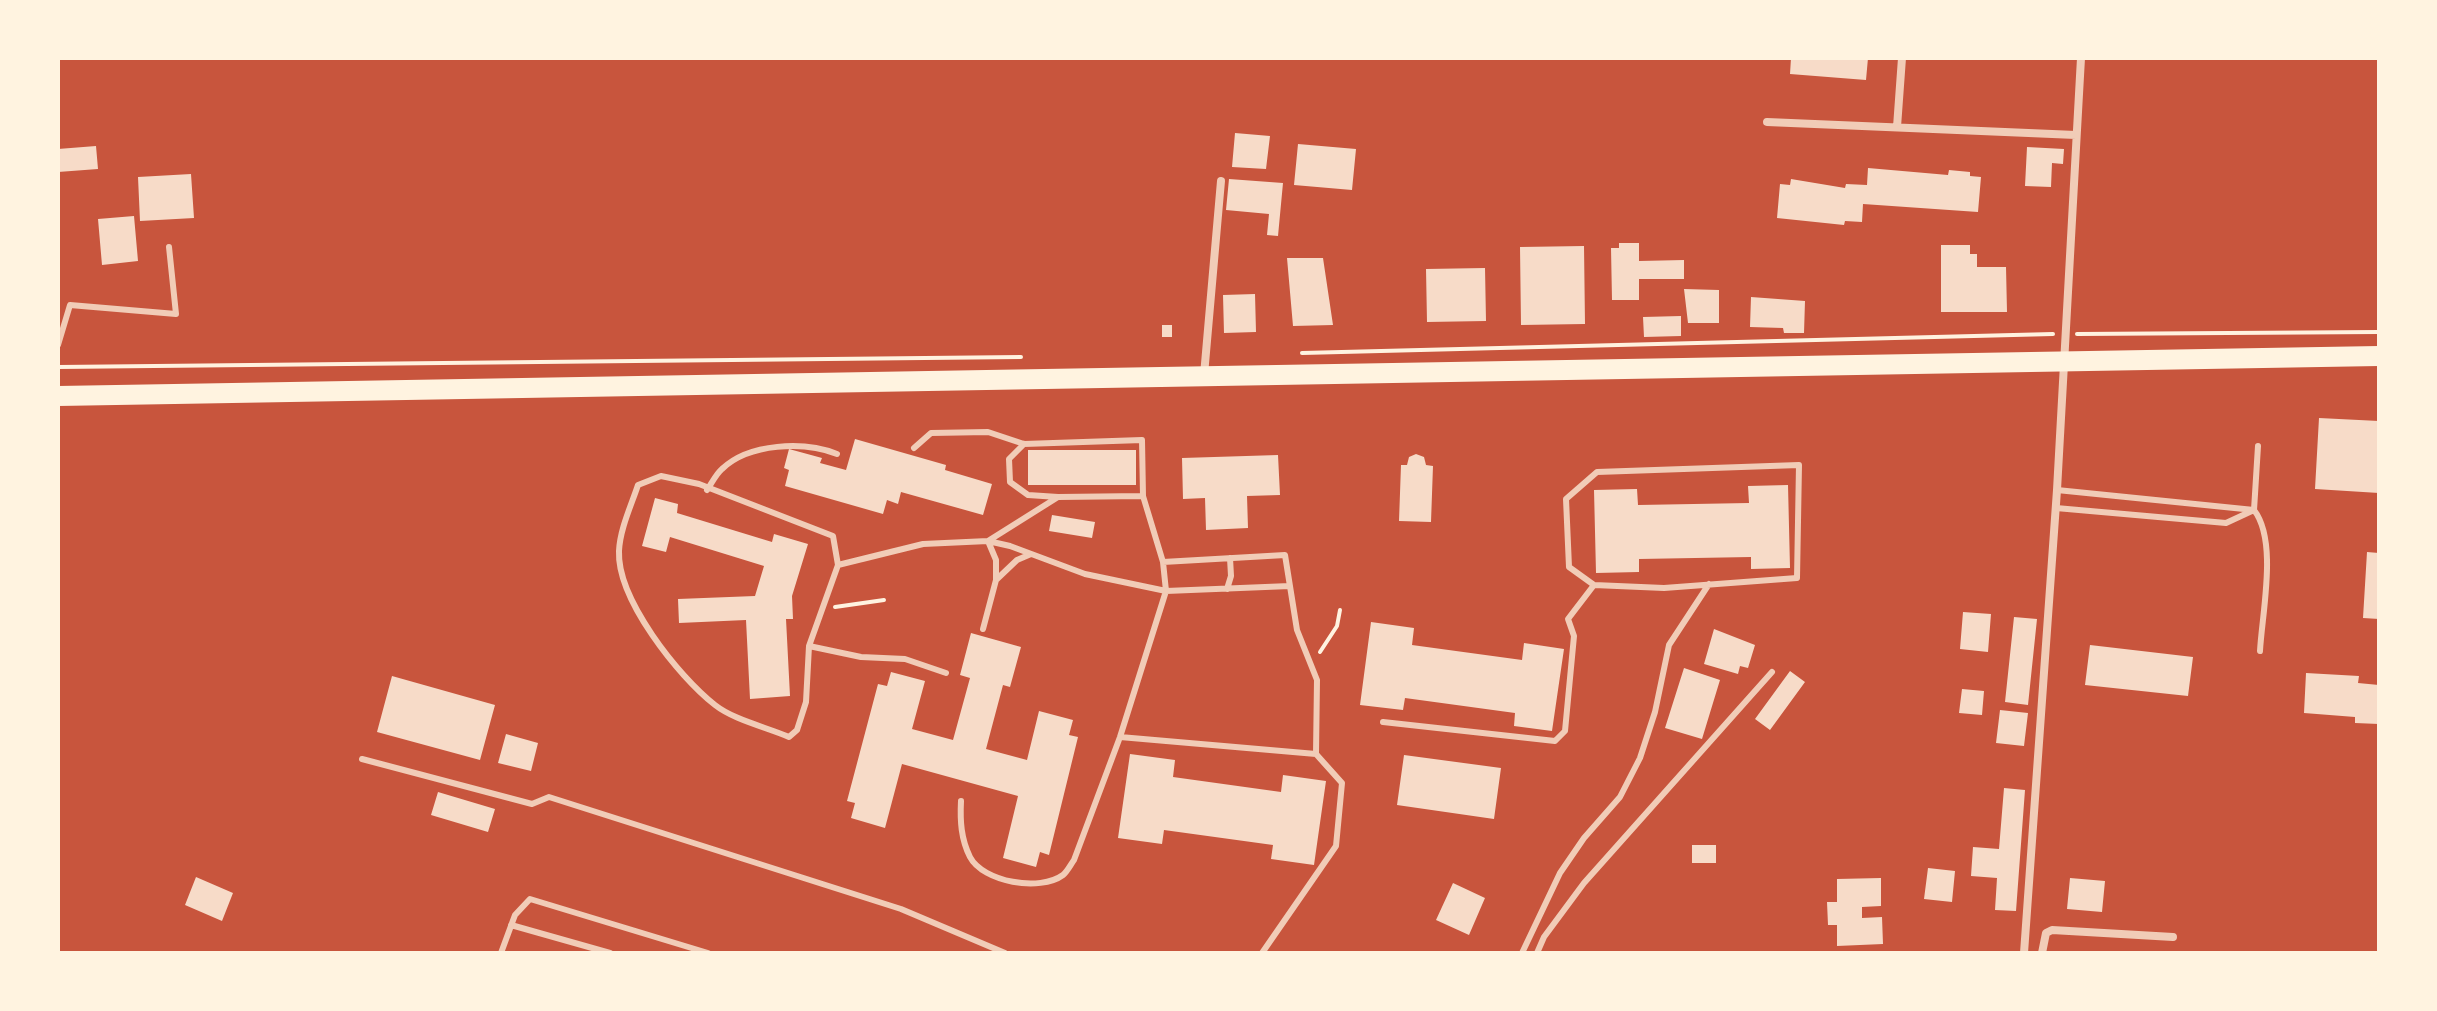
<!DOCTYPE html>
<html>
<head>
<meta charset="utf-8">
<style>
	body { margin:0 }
	#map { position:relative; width:2437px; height:1011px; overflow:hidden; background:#c8553d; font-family:Karla,sans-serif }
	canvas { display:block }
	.frame { position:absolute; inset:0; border:60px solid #fff3e0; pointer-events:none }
</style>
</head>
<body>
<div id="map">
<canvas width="2437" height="1011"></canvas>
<div class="frame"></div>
</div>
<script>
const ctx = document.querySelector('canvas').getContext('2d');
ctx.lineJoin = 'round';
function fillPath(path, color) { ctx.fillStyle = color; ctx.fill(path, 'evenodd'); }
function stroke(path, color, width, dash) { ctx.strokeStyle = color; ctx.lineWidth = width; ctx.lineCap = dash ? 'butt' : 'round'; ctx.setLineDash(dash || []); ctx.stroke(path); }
fillPath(new Path2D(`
	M1791,58H1868L1866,80L1790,74Z
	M1235,133L1270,136L1266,169L1232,167Z
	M1298,144L1356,149L1352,190L1294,185Z
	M96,146L98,169L58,172V149Z
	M2027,147L2064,149L2063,164L2052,163L2051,187L2025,186Z
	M1868,168L1948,175L1949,170L1970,172V176L1981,177L1978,212L1863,204L1862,222L1845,221L1844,225L1777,218L1780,184L1790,185L1791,179L1845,188L1846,184L1867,185Z
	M191,174L194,218L140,221L138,177Z
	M1229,179L1283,183L1278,236L1267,235L1269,214L1226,210Z
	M134,216L138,261L102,265L98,219Z
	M1619,243H1639V261L1684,260V279H1639V300H1612L1611,248H1619Z
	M1941,245H1970V254H1977V267H2006L2007,312H1941Z
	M1584,246L1585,324L1521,325L1520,247Z
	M1287,258H1323L1333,325L1293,326Z
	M1485,268L1486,321L1427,322L1426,269Z
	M1684,289L1719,290V323H1688Z
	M1255,294L1256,332L1224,333L1223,295Z
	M1751,297L1805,301L1804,333H1784L1783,328L1750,327Z
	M1681,316V336L1644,337L1643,317Z
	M1162,325H1172V337H1162Z
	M2319,418L2379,421V493L2315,489Z
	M855,439L946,465L945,470L992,484L983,515L901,492L898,504L887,500L883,514L785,486L789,470L784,468L789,449L822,458L820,463L846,470Z
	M1028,450H1136V485H1028Z
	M1416,454L1424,457L1426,465L1433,466L1431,522L1399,521L1401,465H1407L1409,457Z
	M1278,455L1280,495L1247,496L1248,528L1206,530L1205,498L1183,499L1182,458Z
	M1788,485L1790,568L1751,569V557L1639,559V572L1596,573L1594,490L1637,489L1638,505L1749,503L1748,486Z
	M655,498L678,504L677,513L772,542L774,534L808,544L792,596L793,619H786L790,696L750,699L746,620L679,623L678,599L755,596L764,566L670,537L666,552L642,546Z
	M1052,515L1095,522L1092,538L1049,531Z
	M2367,552L2379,553V619L2363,618Z
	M1963,612L1991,614L1988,652L1960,649Z
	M2014,617L2037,619L2028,705L2005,702Z
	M1371,622L1414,628L1412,645L1522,660L1524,643L1564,649L1552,731L1514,726L1515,713L1405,698L1403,710L1360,705Z
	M1714,629L1755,645L1748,668L1740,666L1738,674L1704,664Z
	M971,633L1021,647L1010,687L1003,685L986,749L1027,760L1039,711L1073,720L1069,735L1078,737L1049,855L1040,852L1036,867L1003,858L1018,796L902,764L885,828L851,818L855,803L847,801L878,684L887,686L891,672L925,681L912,729L953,740L970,678L960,675Z
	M2090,645L2193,657L2188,696L2085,685Z
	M1684,668L1720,680L1702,739L1665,728Z
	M1790,671L1805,682L1770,730L1755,719Z
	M2306,673L2359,676L2358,683L2379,685V724L2355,723V717L2304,713Z
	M392,676L495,705L480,760L377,732Z
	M1962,689L1984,691L1982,715L1959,713Z
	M2000,710L2028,713L2024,746L1996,743Z
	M506,734L538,743L531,771L498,763Z
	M1130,754L1175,760L1173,777L1281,792L1283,775L1326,781L1314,865L1271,859L1273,845L1164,830L1162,844L1118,838Z
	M1404,755L1501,768L1494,819L1397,805Z
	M2004,788L2025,790L2016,911L1995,910L1997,878L1971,876L1973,847L1999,849Z
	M438,792L495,809L488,832L431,815Z
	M1692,845H1716V863H1692Z
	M1928,868L1955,871L1952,902L1924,899Z
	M196,877L233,893L222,921L185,905Z
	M1881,878V906L1862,907V918L1882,917L1883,944L1837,946V925H1828L1827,902H1837V879Z
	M2070,878L2105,881L2102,912L2067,909Z
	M1453,883L1485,898L1469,935L1436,920Z`), '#f7dbc8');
stroke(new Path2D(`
	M2077,334L2379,332
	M1302,353L2053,334
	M58,367L1021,357
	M835,607L884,600
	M1320,652L1337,626L1340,610`), '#fff3e0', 4);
stroke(new Path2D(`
	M58,345L70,305L176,314L169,247
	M1024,444L1009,459L1010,482L1028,495L1058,497
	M914,448L931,433L988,432L1024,444L1142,440L1143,496L1058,497L988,541L996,560V580L1017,560L1031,554
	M1799,465L1797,578L1664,588L1594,585L1569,567L1566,499L1597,472Z
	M661,476L699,484L833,536L838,565L809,646L806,702L797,730L789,737C766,727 734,720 715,705C678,676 617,599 619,551C620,529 631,506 638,485Z
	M707,490C712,483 716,474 722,469C749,443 804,441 837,454
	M2057,490L2254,510C2278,541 2262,613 2260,651
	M2056,508L2226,523L2254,510
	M2254,510L2258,446
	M1163,562L1285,555L1297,630L1317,680L1316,754L1342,783L1336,846L1262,953
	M838,565L923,544L988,541L1010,546L1085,574L1166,591L1290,586
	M1227,589L1231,576L1230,558
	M983,629L996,580
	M809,646L861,657L905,659L946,673
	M1383,722L1555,741L1565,731L1574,636L1568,619L1594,585
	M1120,737L1316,754
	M362,759L532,804L549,797L901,909L1005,953
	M961,801C960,821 961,839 970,857C983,882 1040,892 1063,875C1067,872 1071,864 1074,860L1120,737L1166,591L1163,562L1143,496
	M511,925L610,953
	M501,953L515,915L530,899L708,953
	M1522,953L1560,873L1584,838L1620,797L1640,758L1655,712L1669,645L1709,584
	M1537,953L1544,937L1584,883L1772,672`), '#f1ccb7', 6);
stroke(new Path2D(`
	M1767,122L2076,135
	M1897,127L1902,58
	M1204,375L1221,181
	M2024,953L2057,490L2081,58
	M2042,953L2046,933L2052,930L2173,937`), '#f1ccb7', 8);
stroke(new Path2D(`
	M58,396L2379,356`), '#fff3e0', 20);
</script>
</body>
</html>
